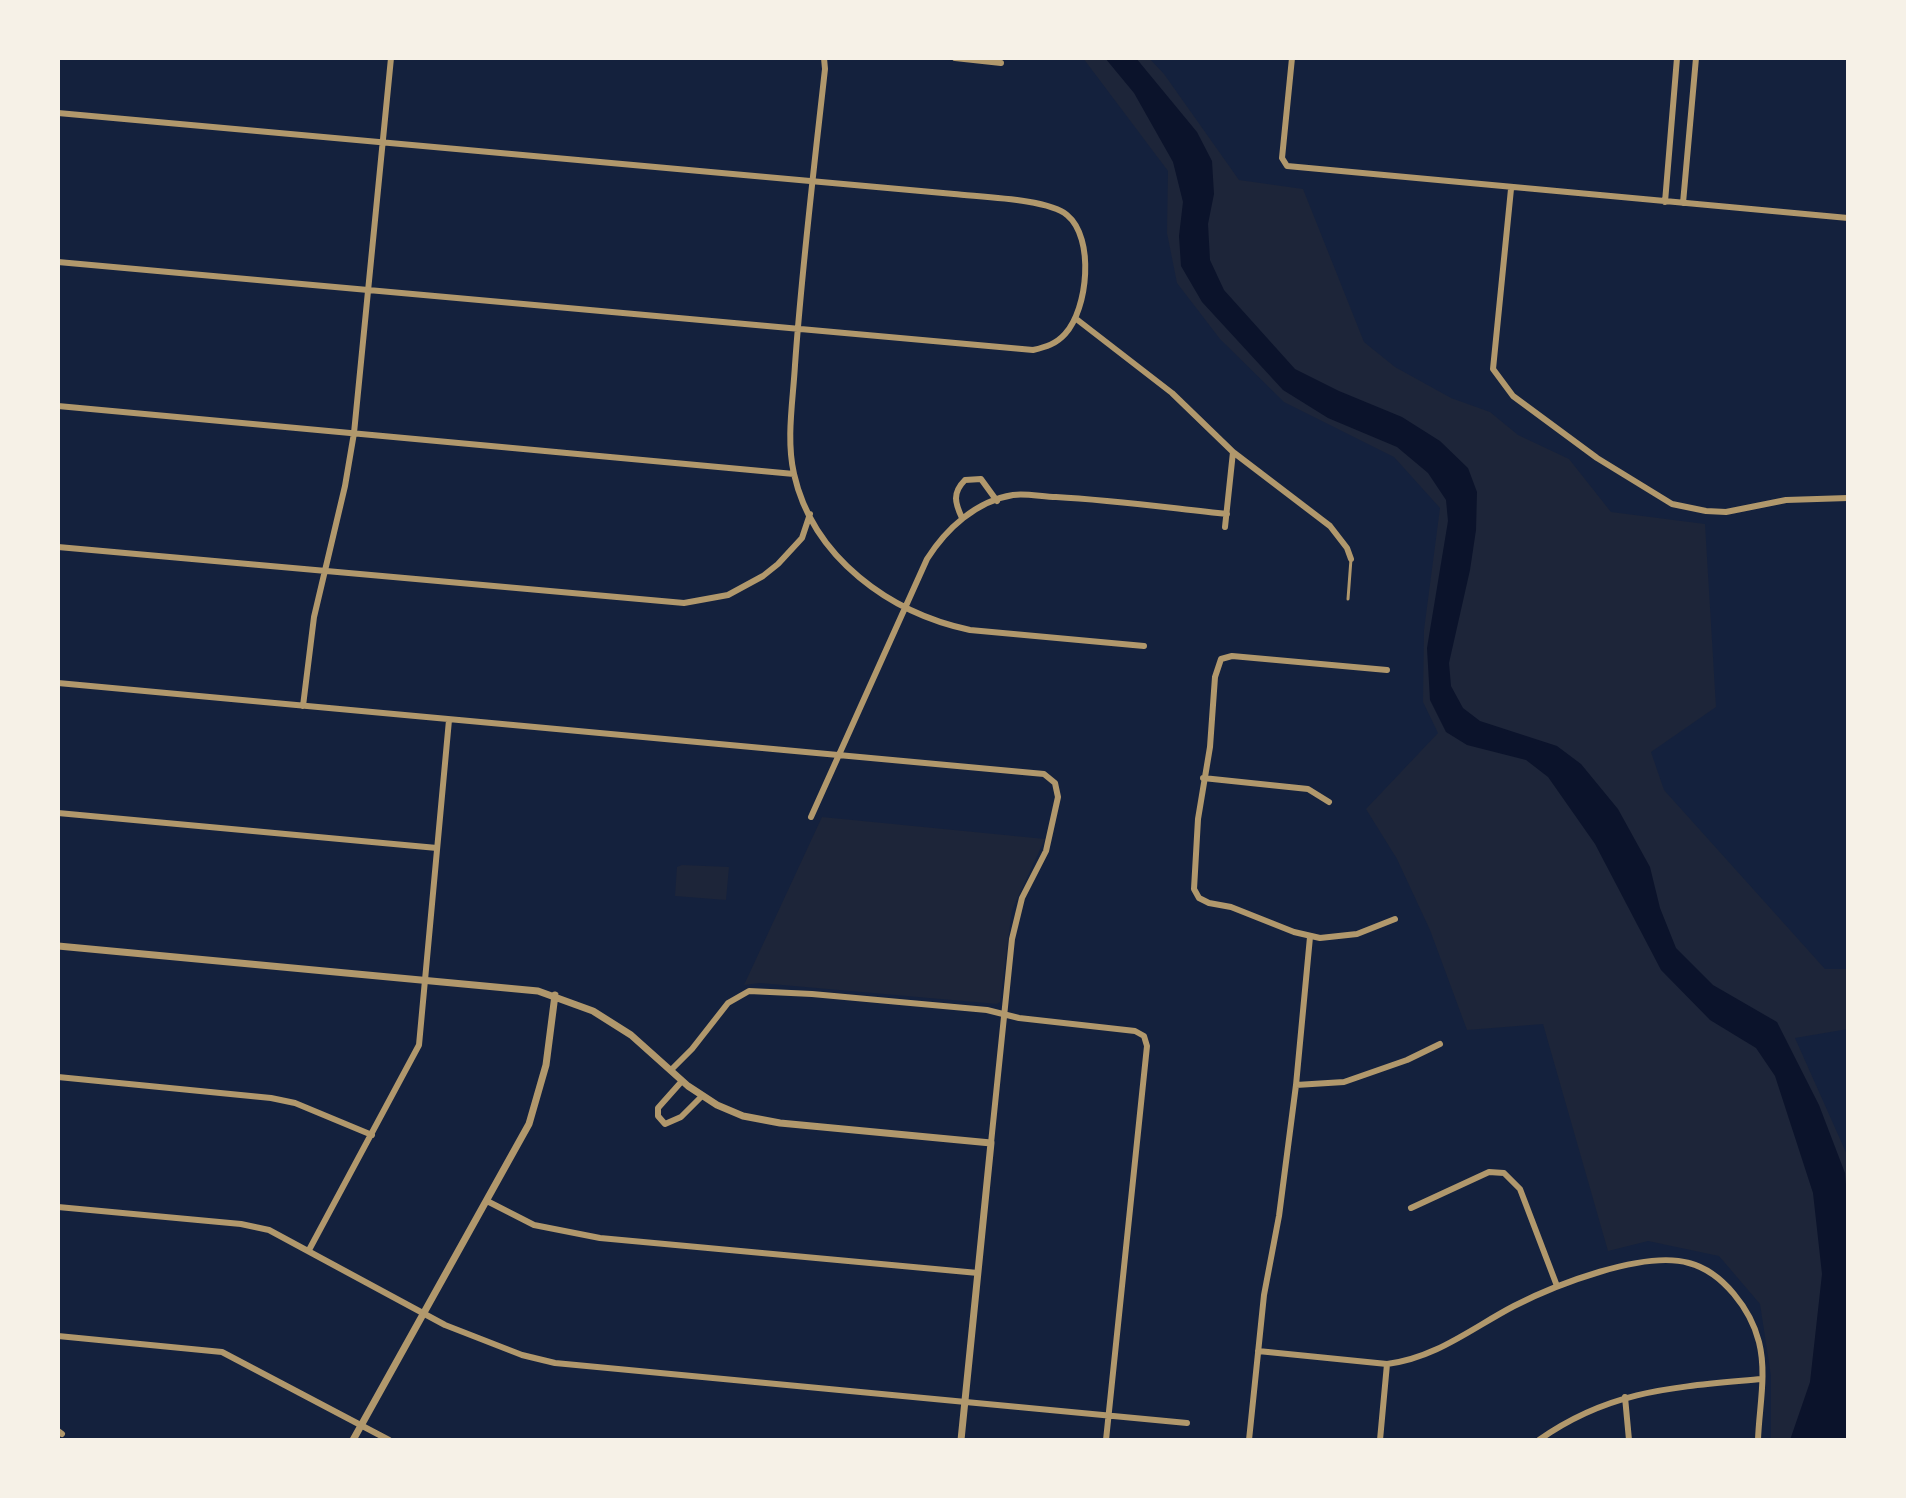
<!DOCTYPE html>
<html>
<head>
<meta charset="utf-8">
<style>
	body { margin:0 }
	#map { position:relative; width:1906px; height:1498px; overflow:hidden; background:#14213d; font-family:"PT Sans",sans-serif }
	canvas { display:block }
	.frame { position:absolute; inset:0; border:60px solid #f6f1e7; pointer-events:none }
</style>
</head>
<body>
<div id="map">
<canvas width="1906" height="1498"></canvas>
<div class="frame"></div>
</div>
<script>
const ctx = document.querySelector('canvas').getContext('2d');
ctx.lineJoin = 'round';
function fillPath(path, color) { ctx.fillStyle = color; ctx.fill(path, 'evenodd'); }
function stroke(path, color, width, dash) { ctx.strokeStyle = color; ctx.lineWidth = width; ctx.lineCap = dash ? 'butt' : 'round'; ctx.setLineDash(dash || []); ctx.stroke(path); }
fillPath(new Path2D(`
	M1083,58H1149L1164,74L1239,180L1303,189L1364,342L1395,367L1451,398L1490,412L1518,435L1569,459L1611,512L1705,524L1716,707L1651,752L1664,790L1825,969H1848V1029L1795,1038L1848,1157V1440H1771V1376L1760,1304L1719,1256L1648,1241L1608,1251L1543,1024L1467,1030L1430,930L1397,859L1366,809L1438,733L1423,702L1424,630L1440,508L1394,457L1284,402L1220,339L1177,283L1167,233L1168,171Z
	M822,817L1045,839L1012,910L1000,1002L997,1004L760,983L744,985Z
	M682,865L729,867L726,900L675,896L677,867Z`), '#1d2539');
fillPath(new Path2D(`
	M1105,58H1136L1197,132L1212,161L1214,194L1208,224L1210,260L1224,290L1295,369L1339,391L1402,417L1440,441L1468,468L1477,492L1476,530L1470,570L1449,663L1451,686L1463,708L1480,721L1557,746L1581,764L1618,809L1650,867L1660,908L1676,948L1713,985L1777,1022L1819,1105L1845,1173L1848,1209V1440H1790L1810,1382L1822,1274L1813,1193L1775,1076L1756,1048L1710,1020L1661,970L1595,844L1548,777L1526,760L1467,745L1446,732L1430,700L1427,648L1448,521L1446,500L1428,473L1397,447L1328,418L1283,390L1202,302L1181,266L1179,236L1183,202L1173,162L1134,93Z`), '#0b132b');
stroke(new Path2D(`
	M1348,599L1351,559`), '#b1986c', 3);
stroke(new Path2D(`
	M824,58L825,69C814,168 802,266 795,365C793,401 786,439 794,474C813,558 890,613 970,630L1144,646
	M955,58L1001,63
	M1292,58L1282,158L1287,166L1848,218
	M58,113L954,194C980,197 1049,199 1067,215C1095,238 1088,309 1065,334C1056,344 1046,347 1033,350L58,262
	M1511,189L1493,369L1513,396L1597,458L1672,504L1706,511L1726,512L1786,500L1848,498
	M1665,202L1677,58
	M1683,203L1696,58
	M1075,318L1172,393L1233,452L1330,526L1347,548L1351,559
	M58,406L794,474
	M962,518C955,503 952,493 965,480L981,479L997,501
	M1225,527L1233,452
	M58,547L684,603L728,595L763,576L778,564L802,538L810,514
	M1387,670L1232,656L1221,659L1215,677L1210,747L1198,819L1194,889L1199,898L1209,903L1231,907L1294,932L1320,938L1357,934L1395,919
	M58,683L1044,774L1055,783L1058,797L1046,851L1022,898L1012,939L991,1143
	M303,706L314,617L345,486L354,433L391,58
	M1203,778L1308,789L1329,802
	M58,813L437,848
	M811,817L927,559C946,529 976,501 1013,495C1026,493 1043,497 1056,497C1113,500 1170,508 1227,514
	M671,1070L692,1049L728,1003L749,991L812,994L987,1010L1019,1018L1135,1031L1144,1036L1147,1046L1106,1440
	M58,1077L271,1098L295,1103L372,1135
	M682,1081L658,1108V1116L665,1124L681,1117L702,1096
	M1296,1085L1344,1082L1407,1060L1440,1044
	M487,1201L534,1225L600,1238L978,1273
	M58,1207L241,1224L269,1230L445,1325L522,1355L555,1363L1187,1423
	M1411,1208L1489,1172L1504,1173L1520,1189L1557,1286
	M309,1250L419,1045L449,720
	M58,1336L222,1352L389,1440
	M1258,1351L1387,1364C1436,1358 1472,1328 1514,1306C1555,1285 1644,1250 1689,1263C1723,1272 1751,1310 1759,1342C1767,1374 1759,1408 1758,1440
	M1625,1397L1629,1440
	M58,1431L62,1434
	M1249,1440L1264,1295L1279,1216L1296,1085L1310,937
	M1380,1440L1387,1364
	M1539,1440C1611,1389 1677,1387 1762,1379`), '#b1986c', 6);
stroke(new Path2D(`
	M58,946L538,991L593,1011L631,1035L688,1086L717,1105L743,1116L780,1123L991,1143L961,1440
	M353,1440L529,1124L546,1065L555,995`), '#b1986c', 7);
</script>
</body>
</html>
